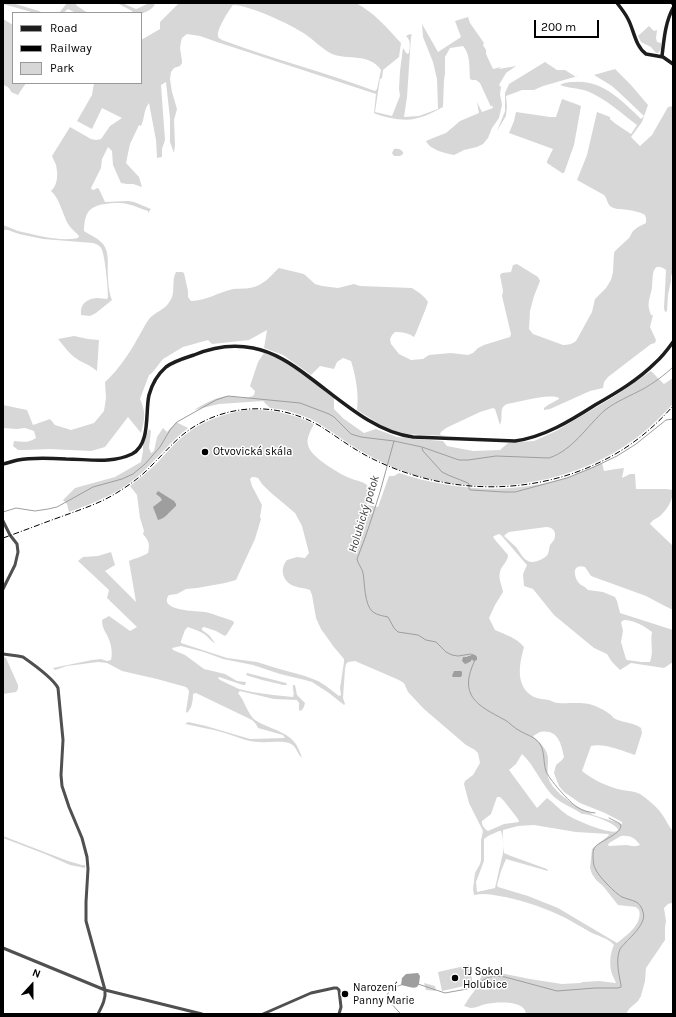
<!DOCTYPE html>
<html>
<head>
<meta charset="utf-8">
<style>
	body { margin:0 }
	#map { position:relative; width:676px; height:1017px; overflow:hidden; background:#fff; font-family:Karla,sans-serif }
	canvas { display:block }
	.frame { position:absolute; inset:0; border:4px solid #000; pointer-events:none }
	.legend { position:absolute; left:12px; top:12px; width:130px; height:72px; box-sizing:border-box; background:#fff; border:1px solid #999; margin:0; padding:5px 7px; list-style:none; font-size:12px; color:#000 }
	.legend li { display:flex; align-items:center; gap:8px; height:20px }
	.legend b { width:20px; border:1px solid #999 }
	.north { position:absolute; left:12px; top:965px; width:40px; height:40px; -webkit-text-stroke:3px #fff; paint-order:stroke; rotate:21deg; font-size:11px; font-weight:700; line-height:16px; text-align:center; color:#000 }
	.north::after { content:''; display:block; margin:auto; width:14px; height:18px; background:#000; clip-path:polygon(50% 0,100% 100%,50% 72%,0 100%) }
	.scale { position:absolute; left:534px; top:20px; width:65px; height:18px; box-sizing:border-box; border:2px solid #000; border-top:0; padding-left:5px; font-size:12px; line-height:14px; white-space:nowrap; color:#000; -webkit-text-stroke:3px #fff; paint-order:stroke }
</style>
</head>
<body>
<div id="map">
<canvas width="676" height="1017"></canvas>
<div class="frame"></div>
<ul class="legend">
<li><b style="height:5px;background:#1d1d1d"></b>Road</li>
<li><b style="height:5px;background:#000"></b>Railway</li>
<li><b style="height:11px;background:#d7d7d7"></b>Park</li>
</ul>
<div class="north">N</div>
<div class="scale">200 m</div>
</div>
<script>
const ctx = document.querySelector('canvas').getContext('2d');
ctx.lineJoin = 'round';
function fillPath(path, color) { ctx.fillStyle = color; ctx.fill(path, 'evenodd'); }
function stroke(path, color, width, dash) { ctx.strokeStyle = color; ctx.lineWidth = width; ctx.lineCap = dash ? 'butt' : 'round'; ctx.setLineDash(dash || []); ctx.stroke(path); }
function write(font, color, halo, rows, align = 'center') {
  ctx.font = font + ' Karla,sans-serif'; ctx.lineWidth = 3; ctx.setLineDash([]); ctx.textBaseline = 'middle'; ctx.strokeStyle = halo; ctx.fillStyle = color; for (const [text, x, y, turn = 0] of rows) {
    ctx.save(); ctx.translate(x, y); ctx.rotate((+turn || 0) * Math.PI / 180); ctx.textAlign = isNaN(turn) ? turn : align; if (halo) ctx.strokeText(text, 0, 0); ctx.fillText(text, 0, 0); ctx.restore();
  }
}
fillPath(new Path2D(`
	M3,3H12L39,11L41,12L40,13H35L3,4Z
	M67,3H75L77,6L88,13H76L68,9L63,13H59Z
	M117,3H122L136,9C145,6 145,3 155,3C154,9 146,12 141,14V13H133L132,11Z
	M179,3H356C376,14 386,27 401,43L399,57L383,70L382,78L380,79L375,112L392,116L400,96L399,89L400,71L403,48L407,54L409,53C410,47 411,40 406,36L410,34L412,35L411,37L407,97L404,117L419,116L438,109L437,79L433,62L423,37L422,24L438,52L461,37L455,21L468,17L470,23L484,43L483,45L486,50V54L493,69L501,67L499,69L516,66L506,73L499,85L501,87L500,94L502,105L499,118L492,128L488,138L483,144L477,147L464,150L454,155C445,153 430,150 426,141L433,138L446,133L460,121L479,113L477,102L482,112L493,108L492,105L491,107L480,83L476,80H472L470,79C469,68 471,55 463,46L450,48L445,57V74L444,80L443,107C434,112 424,117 414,119C403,121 385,118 374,113L376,94L217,42L200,36L187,34L182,38L181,42L180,48L182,61V63L180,66L174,68L171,72L170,79L172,92L177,109L174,120L175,145L174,153L170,142V119L166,82L161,85L165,140L162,149V157L157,158L156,140L149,103C143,111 145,118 141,126L139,125L130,144L126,163L139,177L142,187L133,184H127L121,183L113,165L112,151L108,147L102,159L101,168L91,188V189L94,190L97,188L99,189L105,202L128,201L134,202L151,209L148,213V211C141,209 134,205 127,204C118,202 97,203 90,210C85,214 84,225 84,231C90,235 98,238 103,244C110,253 107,264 108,275C108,283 109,293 112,300L96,313L90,316L81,315C80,304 86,299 97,298C101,298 104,299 107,299L108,297C108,289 105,253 101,248C99,245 96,244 93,243L43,239L19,234L8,230H3V225C8,227 13,229 18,231C36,235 60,242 78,238L79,236C76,232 71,229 68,224C62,213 60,199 51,191C58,185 58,174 56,165C55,162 53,159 52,156L70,127L91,139L96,140L101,139L110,126L122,118L102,108L92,129L77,121L92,95L94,83H141V40L160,29V22ZM233,5C249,5 290,24 305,34C314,40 322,49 332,54C347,60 370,53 381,70L377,89L375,91C325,72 272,59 222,40C219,38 218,38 218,35C217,29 229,10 233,5Z
	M3,19L13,25V83H26L18,95L11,92C10,88 7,86 3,85Z
	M649,26L654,31L657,30L656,38L657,42L661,43V49L658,53H656L651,47L641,42L638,36Z
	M545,62L557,70H565L576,77L578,76L543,86L534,90H522L506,96L507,106L506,116L497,131L505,111V93L509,84Z
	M615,69L631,85L648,105L642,122L631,137L640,146L652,135L668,107L673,106V272L671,276V281L668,295L667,311L665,312L664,308L666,270C651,259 653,279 652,288C650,299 646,303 651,315H653L650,327L656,340L655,343L651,344L608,377L604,382L603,388L590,391L550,409L544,410V408L548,405L559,399V398C549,393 519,402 507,404C498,408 504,416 500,425L495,409L493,408L480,412L446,428L441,432L440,434L441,435L446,436L402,434L384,427L357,410C359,394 356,377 351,361L343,358L337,362L334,369L320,366L311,375L283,355L264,348L267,330L249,340L212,344L208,340L183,347L163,359L152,373L149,375L140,399C146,413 145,418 141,433L128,417L105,447L91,451L50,449L25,450H18L13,446L14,441C22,442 29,443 36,438L34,431L25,428L17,429L3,428V405L27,410L33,425L50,419L55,425L71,430L94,423L104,411L106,398L105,382C115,374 129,354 135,343C140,335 144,326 149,319C155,312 165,310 170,301C176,293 171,280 176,272H182L184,273L188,291V297L191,301C206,301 219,292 233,289C244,288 249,290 261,284C264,282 268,279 271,276C274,273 276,270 279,268L304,274L315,284L322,286L338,288L354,284L360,286L412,288L421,294L425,298L428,302L426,308L416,333L414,337C409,333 402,332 395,332L392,335L390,339L391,344L399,354L411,360L423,359L429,355L451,353L468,355L473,353L478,348L484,345L510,337L511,334L502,296L503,291L500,275L502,273L511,272L513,265L517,264L538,277L540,281L534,296L530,311L529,329L533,334L563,345C568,345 572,344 576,341L592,312L595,299L606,288L611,280L613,272L614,253L615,251L629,238L633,231L638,227L646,223V218L645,215C640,212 634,211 629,210C623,209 615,210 610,206C607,203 607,198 604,195L577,180L587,155L597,112L610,117V119L616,124L631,134L637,125C621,113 606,99 587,91C578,88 567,88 560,85C565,82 570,82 575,82C603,80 623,102 641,119L644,116L624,97L612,86L594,75Z
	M562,99L576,104L581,106L574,145L564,173H562L547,163V161L553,149L509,133L514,121L516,112L550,117H556Z
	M394,149C398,148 401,149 403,152V154L400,156H394L392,153Z
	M74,336L88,339L99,340L97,371C90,365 83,363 77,359C69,354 64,346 58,339Z
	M264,353C291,361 312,381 334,398V409L344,419L364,433L376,429L397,437L416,439L443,441L447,446L473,451L500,450L508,443L534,441L556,431L615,396L651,371L664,384L673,378V404C657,421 640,437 620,449C552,491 462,498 388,465C376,459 363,453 351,445C340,438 330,430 318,423C308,417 296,413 285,410C280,409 274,409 270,408C268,406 265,403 263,401L219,404L194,410C204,404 214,398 226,396C236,395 246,401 254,395L255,391L250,386L258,362Z
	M247,410C271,409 293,414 314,424C311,430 306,438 308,445C310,456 334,470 343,475C350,479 357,480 364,483C367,485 369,487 371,489L368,496L367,505L378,507L389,476H394L399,473C454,491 512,495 568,477C579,473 590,468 602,463L604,471L616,469L624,468L622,478L630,474H635L636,489H666L673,490C673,500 667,510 660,516C656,519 652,520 650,524L673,546V610L661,604L646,596L591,576L585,567C573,563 573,574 578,582C581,586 585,586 588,590L603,592L615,597L617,601L620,613L673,630V662L664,668L631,663L620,670L612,662L607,654L594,648L577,634L554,615L533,589L524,586L523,574L527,565L526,564L501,535L499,534L494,536L493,537L496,541L508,555C508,562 501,566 500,572C498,579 502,585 503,592L495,605L489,618L495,630C506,635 517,638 524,647C519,665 515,687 534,697C539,699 544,699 549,700C552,701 555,703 558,703C568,704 578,702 589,704C596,706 605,710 611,715C613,717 614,719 618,720C626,723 634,723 641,728L642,733L635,755C622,751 605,743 591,746L582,771C593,780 608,787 622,790C628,791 634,791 640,794C645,797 658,808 661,813C666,819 668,826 673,831V904L671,903L668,904L664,908L666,921L665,928V940L646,968L645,981L641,996L638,1001L629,1009L626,1014H526C525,1000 497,1002 486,1004C481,1005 476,1008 471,1008C468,1007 466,1007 464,1006L469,998L475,990L483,973L495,972L530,979L562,984L580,983L583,982L599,981L616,983C615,980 613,977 612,974C609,965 610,953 614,945C608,938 598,936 590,932C579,926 569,919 557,914C539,906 519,899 499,896C490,894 483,893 474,895L473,889L475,873L480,864L481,860V840L483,831L469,803L464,784L465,781L473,775L480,763L478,753L475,750L466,745L424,709L408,692L404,683L399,680L355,661L348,662L346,664L345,669L343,698L345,704L344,705L329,693L312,682L305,680L280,674L253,665L223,659L204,652L181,646L172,648L173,650L185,655L204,669L225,674L237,681L246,682L245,685H243L219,677L218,678L220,680L239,689L252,692L273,695L293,697C295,693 292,689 293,685H295L297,695L305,703L304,707L301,711L299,710V703L297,700L274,699L240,691L238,693C245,701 247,713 255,720C259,723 265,725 269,727C288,735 296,738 302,758C297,754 297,747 291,744C284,740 269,743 260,742C248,742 237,737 225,733C212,729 198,727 185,724L188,722L206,726L250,739L285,738L283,735L258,728L256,724L252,720L196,693L193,694C193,701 192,708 187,713L186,711L189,692L188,689L186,687L157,679L122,671L107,663L98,662L67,666L55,670L53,668L92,660L101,659L107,661L111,660C113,652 111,643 107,635C104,630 102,626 102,620L109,616L130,631L137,627L107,598L109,590L78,561L83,557L98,556L111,552L115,565L105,571L136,602L129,561C135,558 142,557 148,553C150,544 149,541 143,534L144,531L140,518L137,495L130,486C138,480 146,473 154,466C164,456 173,444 185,435C202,421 225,413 247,410ZM252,477H254L258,478L262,484L270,492L295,513L302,526L309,553L305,558L297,557L287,560C279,569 283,582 294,586C299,588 305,588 310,590L312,595L316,618L321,629L331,643L333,646L344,659V662L340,688L341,695L339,696L326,686L318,681L305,676L276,668L257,662L227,658L181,643V641L185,630L188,627C193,629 200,631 204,634C209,637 210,641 215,643L209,635L202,630V628L204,627L216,631L225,636L227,634L234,623L233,621C224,618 214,614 205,612C198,611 157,611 169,595L177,594L186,589L197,588L225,583L236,580L255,539L261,519L260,517L262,505L252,486L250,479ZM546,527C554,527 557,533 554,540C553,541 551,544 550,545C549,548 549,551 548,554C545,559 533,564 528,561C522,558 520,552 516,547C512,543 508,540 504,536L506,534L509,532ZM624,620C634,620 644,626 652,632C650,643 654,651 650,662H642L627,660L626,659L621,642L623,631L621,622ZM540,732C558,729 561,743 564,757L562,760L556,765L554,773L559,786L564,792L580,803L605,813L622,822V824L593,815L592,814C588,811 583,810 578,807C567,800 552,790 548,777C547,772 548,766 548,761C549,750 540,743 533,736ZM522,754C534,765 541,783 552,795C561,804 572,807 582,814C590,814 613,822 618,829C618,830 617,831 617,831C610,835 572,819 566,814C560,810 554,803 547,798L537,808L509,770L516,764ZM497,797H500L504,801L518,819L519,822L504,824L488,831C485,829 481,825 482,821L491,814ZM534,825L576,832L609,834L608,836L592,849L590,868L592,874L596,880L603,886L618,905L636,907L639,910C643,924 626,936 617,943L558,908L528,896L498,887L497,885L501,871L506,859L548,871L547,869L511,856L504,853C504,846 502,835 503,830L518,826ZM499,831H501C503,839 505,849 502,857L495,888L477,892L476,882L484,861V839L488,836ZM621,836C630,835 635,838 640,845C635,847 632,846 627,845C621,845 615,846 609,846L608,845L609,843Z
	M176,422L188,428C169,442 155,462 137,477C117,494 94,503 69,512L67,504L63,500L75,488L115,477L141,462L143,451V444L149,429L151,431L149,448L151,453L154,451L157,437L163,428L167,432Z
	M3,656L6,658L18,685V689L16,692L3,694Z
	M247,673L286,683L287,685H283C271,682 257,679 246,675Z
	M3,836L68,861L82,865H85V868L70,865L45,854L3,838Z
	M469,965L473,984L442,991L438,972Z
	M424,983L435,986L436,991L426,990Z`), '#d7d7d7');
fillPath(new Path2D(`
	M158,491L174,501L176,504V506C170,511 165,519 158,520L153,507L162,500L160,497L156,494Z
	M472,654L475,655L477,657V660L473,661L472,659L471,661L470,662H469L468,663L465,664L462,661L463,657H467L468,656H470Z
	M454,671H461L462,672V675L461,677H453L452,676Z
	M418,973L420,976L419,984L417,987C412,989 407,986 401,985L402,978L406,974Z`), '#9e9e9e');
stroke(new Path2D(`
	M394,441C389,458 385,475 380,492C373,514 366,537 357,559C358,564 362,568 363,573C365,583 364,605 373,612C377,615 383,616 388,617L394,628L398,632L418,635L426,640L436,642L446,652L452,655L458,656L471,654
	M422,448L423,451L442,472L448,475L468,483L469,484V489L471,490L504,492H515L567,478L594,467L617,456L636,444L666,420L673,419
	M3,512L16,508L35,511L48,509L57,507L93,487L122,479L133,474L145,464L160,447L170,430L177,422L216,400L228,396L300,403L329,414L334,417L351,434L361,437L394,441L422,447L459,460H468L496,456L549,458C573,450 587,426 605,410C617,401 630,396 643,389C652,384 665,375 673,367
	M475,660C458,695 476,705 505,720C510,723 514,728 520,731C527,735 535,737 540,744C545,752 543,762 546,771C548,778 570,803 577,807C583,811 588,812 595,813
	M418,984L445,993L467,989L489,977L496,976L505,977L557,991L595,988H618L621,987V985C619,975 616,962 619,952C620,947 623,946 626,942C632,936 647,922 643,912C640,900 632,901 622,897C616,894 597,875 595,868C593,865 593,857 593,853C593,852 594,848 595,847C598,842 626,832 620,824C618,822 612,820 609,818
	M401,1014L397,1010L386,997C390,989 393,988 401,985`), '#9e9e9e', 1);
stroke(new Path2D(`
	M3,521L10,535L17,544L18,552L15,565L3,589
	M3,654L18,656L23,657C33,664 53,678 58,688L63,740L61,775L62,786L69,807L82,838L87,857L88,869L86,902V921L105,990C106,999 102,1006 98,1014
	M3,948L105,990L202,1014
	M263,1014L311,993L334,988H337L339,990L341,1007L339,1014`), '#505050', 3);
stroke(new Path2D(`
	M617,3C621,8 625,13 628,19C634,30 635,46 646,54L663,57L673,64
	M662,56C664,40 665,23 673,8
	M3,464C8,463 13,461 18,460C33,457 50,458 66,459C88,459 111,464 132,454C151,444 145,412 149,395C152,384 158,374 166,367C174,361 185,358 194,355C213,347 233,344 253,348C274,352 292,364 309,377C339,399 375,433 413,437L515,441C544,437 570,421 595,405C616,393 638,380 655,363C662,357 668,349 673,342`), '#1d1d1d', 3.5);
stroke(new Path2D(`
	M670,3L673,5
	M3,538C23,531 43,523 63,516C82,509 101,503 118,492C131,484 143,475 153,464C162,455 170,446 180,437C196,423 218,413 240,410C267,406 296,412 320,426C336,436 350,447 367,456C447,498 545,498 622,450C641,438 658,423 673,406`), '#000', 1, [6, 2, 1, 2]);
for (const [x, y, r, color] of [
	[205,452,4,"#000"],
	[455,978,4,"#000"],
	[345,994,4,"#000"]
]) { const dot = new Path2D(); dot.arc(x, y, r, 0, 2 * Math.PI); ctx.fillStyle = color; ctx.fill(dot); stroke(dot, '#fff', 1.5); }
write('11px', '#000', '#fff', [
	["Otvovická skála",213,452],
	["TJ Sokol",463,972],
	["Holubice",463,985],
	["Narození",353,988],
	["Panny Marie",353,1001]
], 'left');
write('italic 12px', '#3f3f3f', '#fff', [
	["Holubický potok",364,514,-73]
]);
</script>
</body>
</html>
